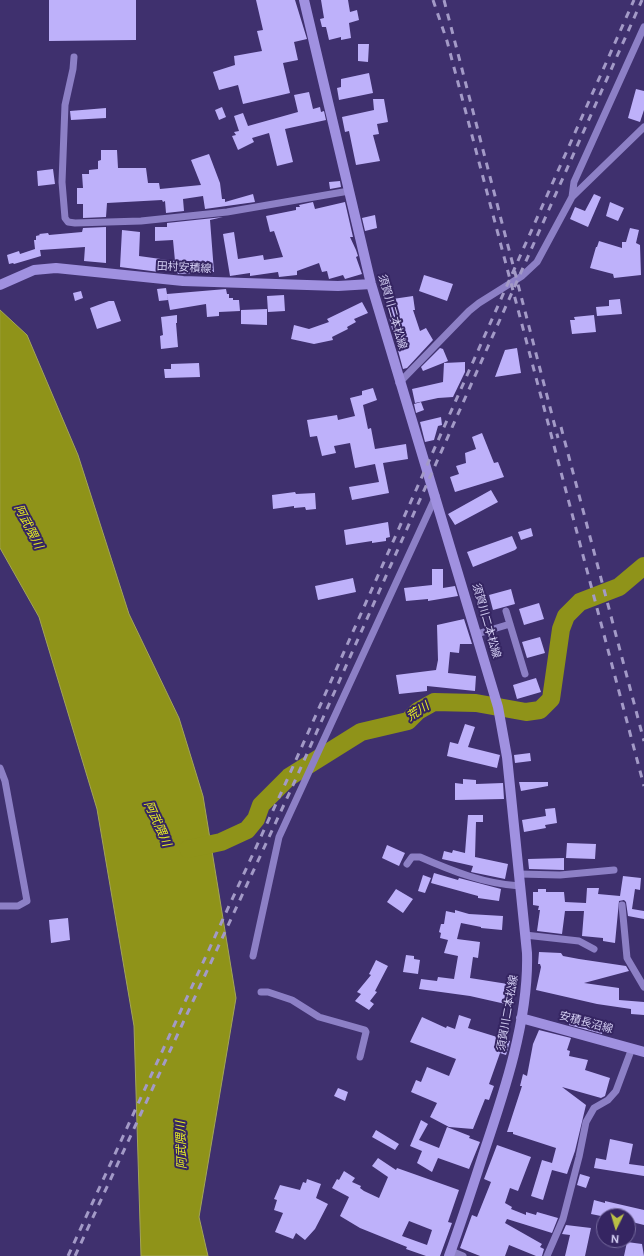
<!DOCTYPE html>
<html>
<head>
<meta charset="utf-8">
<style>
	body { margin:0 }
	#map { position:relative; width:644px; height:1256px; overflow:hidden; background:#3f306e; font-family:"DM Sans",sans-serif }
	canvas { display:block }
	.north { position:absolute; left:596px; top:1208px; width:40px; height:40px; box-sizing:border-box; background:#352562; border:1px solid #74699c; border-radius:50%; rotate:185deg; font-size:11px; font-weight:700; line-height:16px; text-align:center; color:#d3cef3 }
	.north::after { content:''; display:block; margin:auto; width:14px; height:18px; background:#bac045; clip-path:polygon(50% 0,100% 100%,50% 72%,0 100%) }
</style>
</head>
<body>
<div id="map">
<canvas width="644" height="1256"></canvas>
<div class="north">N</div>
</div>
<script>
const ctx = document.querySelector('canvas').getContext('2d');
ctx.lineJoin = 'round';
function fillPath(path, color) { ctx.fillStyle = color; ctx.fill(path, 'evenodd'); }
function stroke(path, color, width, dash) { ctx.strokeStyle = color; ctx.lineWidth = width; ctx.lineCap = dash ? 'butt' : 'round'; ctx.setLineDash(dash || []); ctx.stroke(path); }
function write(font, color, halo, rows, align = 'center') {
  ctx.font = font + ' "DM Sans","Noto Sans JP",sans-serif'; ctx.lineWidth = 4; ctx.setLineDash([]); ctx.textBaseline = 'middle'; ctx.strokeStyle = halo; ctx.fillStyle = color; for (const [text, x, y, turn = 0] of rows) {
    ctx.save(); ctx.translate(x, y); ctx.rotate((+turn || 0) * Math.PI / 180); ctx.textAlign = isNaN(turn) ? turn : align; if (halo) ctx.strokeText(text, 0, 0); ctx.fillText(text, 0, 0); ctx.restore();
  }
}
const water = new Path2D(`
	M0,310L27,335L78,455L129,614L179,718L203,796L236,998L199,1217L208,1256H141L134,1026L97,809L39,617L0,548Z`);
fillPath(water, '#8f9319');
stroke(water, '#a3a55a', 1);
stroke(new Path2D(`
	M188,849L221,842L247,830L256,819L261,805L289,777L361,732L408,721L418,711L434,702L476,703L526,712L540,710L551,699L561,629L566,616L580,602L619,587L644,566`), '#8f9319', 18);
fillPath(new Path2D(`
	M49,0H136V40L49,41Z
	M256,0H295L307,39L294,42L298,60L283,63L290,93L243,104L238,85L219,90L213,72L235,65L234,56L262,51L257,31L263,30Z
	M321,0H348L350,12L357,10L359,20L349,23L351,38L341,40V37L329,40L326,27H322L320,19L324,18Z
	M358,44H369L368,62L358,61Z
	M369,73L373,93L339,100L337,88L341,87V79Z
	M636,89L644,91V110L640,122L628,118Z
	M309,92L313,109L320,107L321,112L324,111L326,120L285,129L293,162L277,166L269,133L252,138L254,142L238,150L232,136L236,135L234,132L239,131L234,116L243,113L248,126L298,112L294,95Z
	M373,99H384L388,122L377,124L379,134L373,135L380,161L356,165L349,131L345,132L342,117L374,110Z
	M222,107L226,117L219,120L215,110Z
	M106,108V118L71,120L70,111Z
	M101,150H117L118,168H146L148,183H159L160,189L201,185L191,160L209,154L220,183L222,199H225V202L253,194L255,202L205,209L203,196L183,199L184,211L166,213L165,201L163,202L162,200L107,203L106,217L83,218V204H77V188H83L82,174H89V170L98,169V161L101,160Z
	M53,169L55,184L38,186L37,171Z
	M340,181L341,187L330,189L329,182Z
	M594,194L601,197L588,227L570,219L575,207L585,211Z
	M313,202L315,209L345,202L353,237H350L356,250L358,256L356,257L362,274L345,279L343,275L329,279L327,271L322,272L319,263L297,271V275L279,277L278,272L250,276V273L230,276L223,234L234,232L238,259L263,255L264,260L283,257L274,231L270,232L266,216L296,210V207H300L299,205Z
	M610,202L624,208L618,221L606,216Z
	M375,215L377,228L365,231L362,218Z
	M223,217L210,220L214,272L178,274L176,270L160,269L159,272L120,267L122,230L140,232L139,256L175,261L173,240L155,241V227H167V223Z
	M106,227V263L84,261L85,247L40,250L41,256L14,264L13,263L9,264L7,255L19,251L20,254L35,249L34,240H36V236L40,235L39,234L48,233L49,235L82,232L83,228Z
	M630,228L639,230L636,243L640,245L641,275L614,278L613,274L590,268L596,247H597L599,241L622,248V242H626Z
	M424,275L453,284L447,301L419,291Z
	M166,288L168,300L159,301L157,289Z
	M226,289L227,294H229V298H233V300H239L240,311L219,312V316L207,317L206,304L170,310L167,294Z
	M81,291L83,298L75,301L73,293Z
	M284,295L285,311L268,312L267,296Z
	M413,296L415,310H413L420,331L426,328L433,340L407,368L403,369L390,321L386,300Z
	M620,299L622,314L597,316L596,307L609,306V300Z
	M109,301H114L121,321L97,329L90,308Z
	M362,302L368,313L354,319L356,322L347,327L348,329L332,337L333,340L314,344L291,339L294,325L309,329L329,322L327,319Z
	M267,309V325L241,324V310Z
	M177,315V323H176L178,347L161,349L160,336L163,335L161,317Z
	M594,315L596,332L572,334L570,320H575L574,317Z
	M440,348L443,349L448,361L423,371L421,367Z
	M517,348L521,373L495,377L505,350Z
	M465,362V372L453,397L438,398L415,403L412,389L443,382L444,363Z
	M199,363L200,377L165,378L164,369H171V364Z
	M373,388L377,400L363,405L368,429L371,428L375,449L406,444L408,459L383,463L389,493L352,500L349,487L379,482L375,464L355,468L350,443L334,446L336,453L322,456L317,436L310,437L307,420L337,415L338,420L355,416L350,398L362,395V391Z
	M421,402L424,410L416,413L414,404Z
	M441,417L442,425L438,426L434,440L425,442L420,422Z
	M482,433L494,463L498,462L504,477L455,492L450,477L459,474L456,466L466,463L465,453L476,449L472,437Z
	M491,490L498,502L455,525L448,514Z
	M295,492L296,494L315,493L316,509L306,510L305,507L294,508V506L273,509L272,495Z
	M388,522L390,537L386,538V541L372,543V541L346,545L344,530Z
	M531,528L533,536L521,540L518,532Z
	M512,536L517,548L515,550L473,567L467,552Z
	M432,569H443V588L455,586L458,596L428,601V599L406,601L404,588L432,585Z
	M353,578L356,592L318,600L315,586Z
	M511,589L515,604L493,610L489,595Z
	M539,603L544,619L524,625L519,609Z
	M464,619L472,644H460L459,653L450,652L448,673L476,676L475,691L427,686V691L399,694L396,675L436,670L438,660L437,625Z
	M540,637L545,653L527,658L522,642Z
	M536,678L541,692L517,699L513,685Z
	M465,724L475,727L468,747L500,755L497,768L447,756L450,742L458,744Z
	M530,753L531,761L515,763L514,755Z
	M463,779L476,780V784L503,783L504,799L455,800V783L463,784Z
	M519,782H548V786L521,791Z
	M555,808L557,823L545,825L546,828L524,832L522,820L546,816L545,809Z
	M468,815H483V822H476L475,857L508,864L505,879L471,872L473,866L442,859L444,851L452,853L453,850L465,853Z
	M567,843L596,844L595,859L566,858Z
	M387,845L405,853L399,866L382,858Z
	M564,858V870L529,869L528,859Z
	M434,873L458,880L459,878L501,889L499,901L478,898V896L431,883Z
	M423,875L431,878L425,893L418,891Z
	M623,876L641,878L640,890L635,889L632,909L644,911V919L628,916L626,902L624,900L619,901L615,943L603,941V938L582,936L584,911H565L562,934L537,931L540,910H538L539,906L533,905V892H538V889H546V892H564L565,902L586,903L587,888H599L598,894L620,896Z
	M396,889L413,899L403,913L387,902Z
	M455,910L469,914L503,916L502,930L481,928V927L461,923L457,939L480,942L478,958L473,957L470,978L514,985L510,1005L470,996L419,989L421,979L437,981L438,977L454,979L458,956L444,953L448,940L440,938L441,933L439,932L441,924H444L446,911L455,913Z
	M68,918L70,940L51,943L49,920Z
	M539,952L561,953L563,956L579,959L626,966L629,971L584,983L619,988V1000L644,1002V1015L631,1014V1009L597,1004L536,990L541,967L540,964H538Z
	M406,955L414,956V959L420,960L418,974L403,972Z
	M376,960L388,966L375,991L377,992L370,1001L374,1004L369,1010L355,1001L361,994L357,992L371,975L369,974Z
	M459,1015L471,1019L468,1028L510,1041L506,1055L500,1053L489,1084L494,1086L489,1100L485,1099L473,1129L449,1127L430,1117L437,1103L411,1092L416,1080L421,1082L427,1067L449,1076L456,1059L410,1042L422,1017L446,1028L447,1026L455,1029Z
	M572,1015L605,1024L602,1034L569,1025Z
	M539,1030L571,1038L567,1050L570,1051L569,1056L588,1060L585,1070L610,1078L605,1096L601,1098L562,1087L586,1105L575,1151L567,1174L552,1170L543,1200L531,1196L542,1160L552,1163L556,1148L513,1134V1132H507L522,1086H520L523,1074L527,1076L533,1044Z
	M338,1088L348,1092L345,1101L334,1096Z
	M421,1120L428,1124L419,1140L439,1148L447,1127L470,1136L469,1138L480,1142L469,1169L438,1158L432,1172L417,1163L422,1151L410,1146Z
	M376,1130L399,1144L395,1150L372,1137Z
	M610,1139L633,1144L629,1164L644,1166V1176L594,1168L596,1158L606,1160Z
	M497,1145L531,1157L518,1191L510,1188L505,1203L512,1207L511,1209L526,1215V1212L536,1215L537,1212L558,1218L552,1233L507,1219L505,1223L542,1244L540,1247L544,1249L542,1256H536L509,1245L505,1256H480L460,1248L472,1215L477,1217L491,1182L484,1179Z
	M378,1158L396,1170L397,1168L459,1190L448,1222L452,1223L440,1256H426L406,1249L407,1247L360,1228L340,1216L349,1197L332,1188L337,1179L339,1180L344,1171L355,1178L352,1182L361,1186L360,1188L364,1191L379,1198L388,1177L372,1166ZM409,1221L432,1230L427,1245L402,1236Z
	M580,1174L590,1177L586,1188L577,1185Z
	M307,1179L321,1184L316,1198L328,1204L315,1229L305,1240L296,1233L293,1239L275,1232L283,1213L274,1210L277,1200L274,1199L280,1185L300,1190L303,1182L306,1183Z
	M594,1200L605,1203V1201L644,1210V1225L628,1221V1216H601L591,1214Z
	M566,1225L591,1228L585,1256H565L570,1235L562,1234Z
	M627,1242L642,1244L644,1256H624Z`), '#beb1fa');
stroke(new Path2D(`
	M74,57L73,69L65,105L62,182L65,218L68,222L75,223L141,221L227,212L349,191
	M572,197L574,182L644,27
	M399,383L469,311L479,303L522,276L537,262L572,197L644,127
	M506,611L525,674
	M477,634L510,624
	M0,768L5,781L27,901L18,906H0
	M407,864L412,857H420C452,871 485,884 520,886
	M519,874L560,875L614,870
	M622,905L627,958L644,987
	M525,935L579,941L594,949
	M253,956L279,837L436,496
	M261,992H268L292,1000L319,1017L365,1030L366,1032L360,1057
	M451,1251L463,1256
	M547,1256L563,1219L579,1157L586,1122L594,1108L608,1100L616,1091L632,1048`), '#8d80c6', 7);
stroke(new Path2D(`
	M304,0L371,284L498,707L507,757L527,953C529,1019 504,1093 483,1155C472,1189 461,1223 449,1256
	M0,285L34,270L56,268L183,281L338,286L371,284
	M521,1018L644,1052`), '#a091e0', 10);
stroke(new Path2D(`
	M433,0L447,41L644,786
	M444,0L558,438
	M561,427L644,741
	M68,1256L287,780L634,0
	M75,1256L294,783L642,0`), '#a39ac7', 3, [7, 7]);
write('11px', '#d3cef3', '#352562', [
	["田村安積線",184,268,3],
	["須賀川二本松線",392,312,74],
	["須賀川二本松線",486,621,74],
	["須賀川二本松線",508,1013,-80],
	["安積長沼線",586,1023,15]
]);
write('italic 12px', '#e9f022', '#352562', [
	["阿武隈川",28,527,63],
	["荒川",418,712,-33],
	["阿武隈川",157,824,66],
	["阿武隈川",182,1145,-92]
]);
</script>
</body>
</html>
